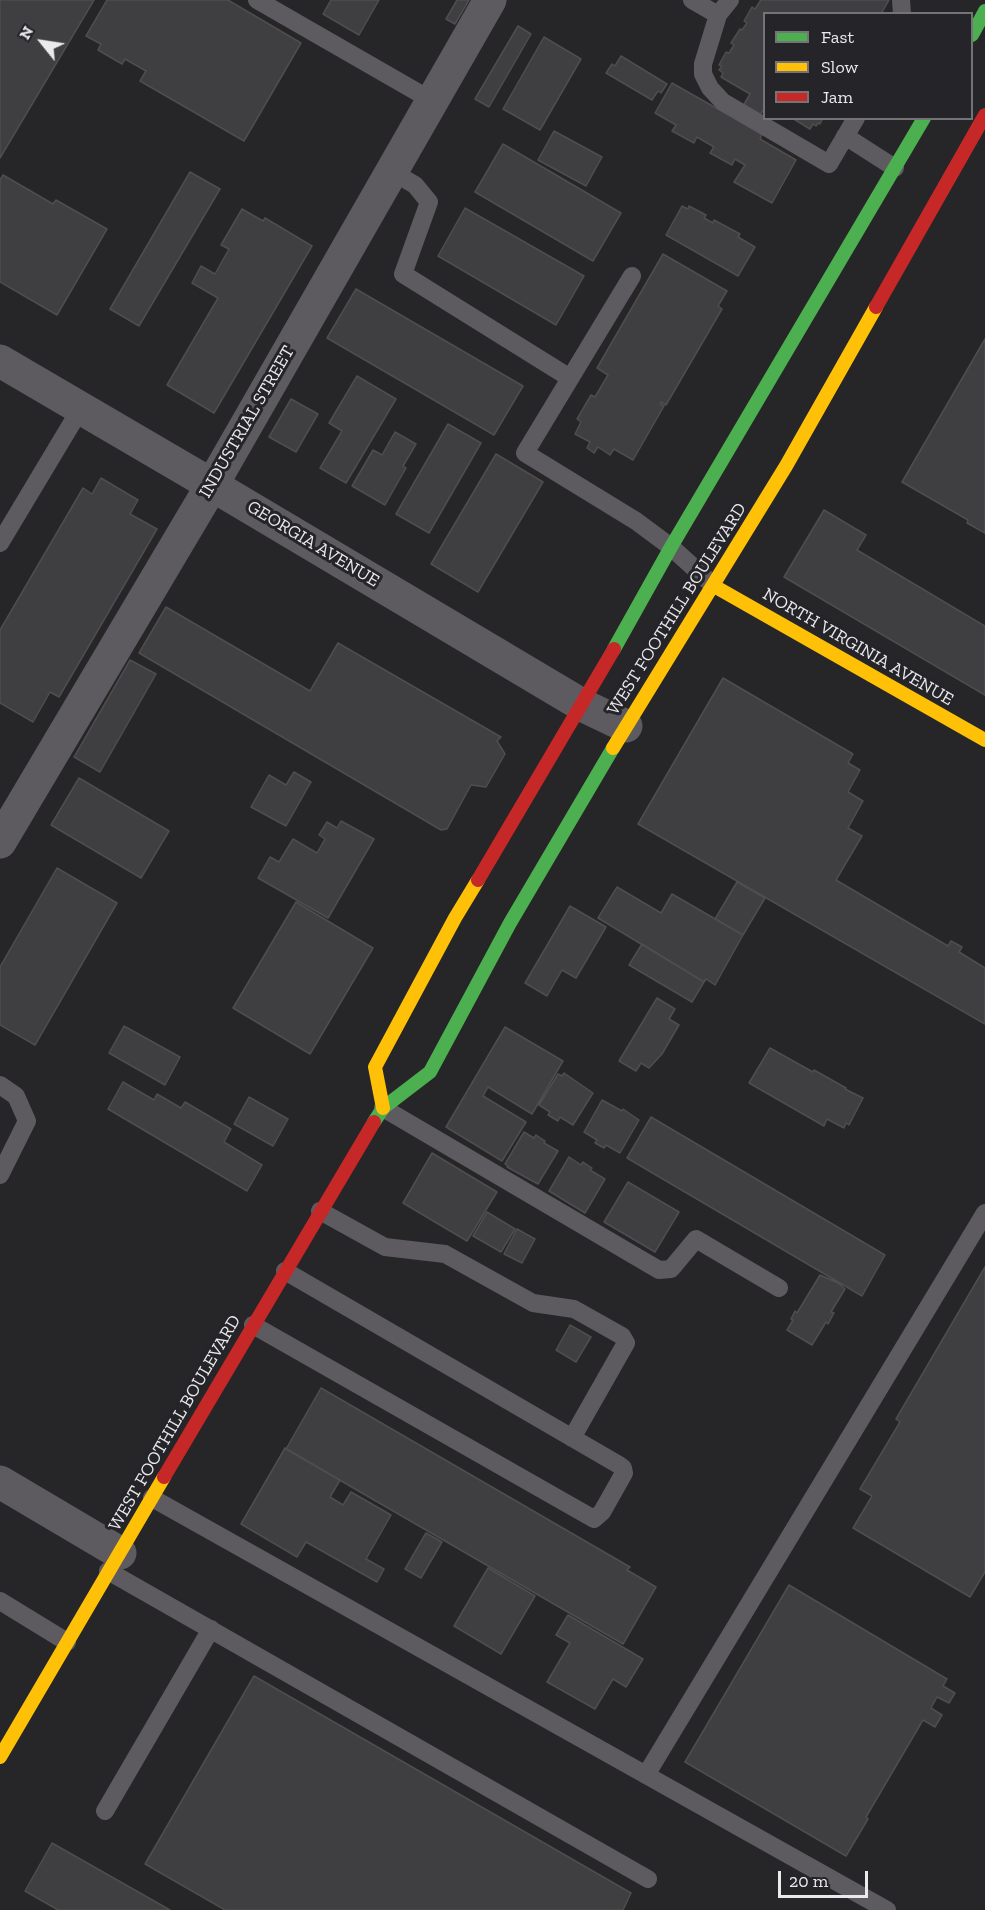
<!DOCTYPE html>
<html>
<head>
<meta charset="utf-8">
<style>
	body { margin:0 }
	#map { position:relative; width:985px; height:1910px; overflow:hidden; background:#262527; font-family:"Zilla Slab",serif }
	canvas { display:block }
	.legend { position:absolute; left:763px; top:12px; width:210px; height:108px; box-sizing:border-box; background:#252428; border:2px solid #747376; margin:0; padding:8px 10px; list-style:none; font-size:18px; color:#eae9ec }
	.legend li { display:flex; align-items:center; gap:12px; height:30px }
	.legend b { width:30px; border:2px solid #747376 }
	.north { position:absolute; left:12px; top:12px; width:60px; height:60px; -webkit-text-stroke:4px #252428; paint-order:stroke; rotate:300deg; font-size:16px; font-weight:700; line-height:24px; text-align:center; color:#eae9ec }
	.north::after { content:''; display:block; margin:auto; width:21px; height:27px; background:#eae9ec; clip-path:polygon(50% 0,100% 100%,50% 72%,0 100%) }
	.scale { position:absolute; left:778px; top:1871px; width:90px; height:27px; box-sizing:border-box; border:3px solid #eae9ec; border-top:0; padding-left:8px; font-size:18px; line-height:21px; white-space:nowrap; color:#eae9ec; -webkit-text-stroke:4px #252428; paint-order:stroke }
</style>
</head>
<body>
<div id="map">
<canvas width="985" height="1910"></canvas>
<ul class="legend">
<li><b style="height:8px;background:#4caf50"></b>Fast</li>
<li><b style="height:8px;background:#ffc107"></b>Slow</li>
<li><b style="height:8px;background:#c62828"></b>Jam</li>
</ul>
<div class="north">N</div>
<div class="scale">20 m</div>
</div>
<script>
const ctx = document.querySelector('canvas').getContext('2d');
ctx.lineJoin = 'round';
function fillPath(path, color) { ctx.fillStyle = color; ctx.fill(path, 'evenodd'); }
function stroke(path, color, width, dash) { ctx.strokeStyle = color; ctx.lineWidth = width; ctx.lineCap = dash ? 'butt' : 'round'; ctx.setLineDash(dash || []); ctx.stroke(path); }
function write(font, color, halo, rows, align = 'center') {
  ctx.font = font + ' "Zilla Slab",serif'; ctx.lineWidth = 6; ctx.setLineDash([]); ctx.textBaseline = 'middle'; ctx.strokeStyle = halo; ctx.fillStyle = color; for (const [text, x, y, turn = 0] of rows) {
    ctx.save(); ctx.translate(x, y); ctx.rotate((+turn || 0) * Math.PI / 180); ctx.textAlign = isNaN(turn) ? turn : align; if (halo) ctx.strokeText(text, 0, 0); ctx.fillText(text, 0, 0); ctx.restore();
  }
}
const building = new Path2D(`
	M0,0H94L0,158Z
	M107,0H228L301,43L244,141L140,81L146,71L125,59L122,64L98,50L101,44L86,36Z
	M331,0H379L359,35L323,14Z
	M457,0H469L455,24L446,19Z
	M761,0H760H889L881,14H764V109L760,115L743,106L750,94L721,77L723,73L719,70L722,66L719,65L726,52L729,53L734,45L731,43L740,29L742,30L747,23L744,21L752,7L755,9Z
	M518,26L531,34L489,107L475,99Z
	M544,37L581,59L540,130L503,109Z
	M621,56L667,84L661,93L658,91L652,100L606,73L612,64L615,66Z
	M672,83L762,134L760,139L796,160L772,203L734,182L745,165L735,159L732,165L710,153L714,147L697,137L694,143L672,131L676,125L655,113Z
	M792,118H823L820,124L818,123L816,126L813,124L810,129Z
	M554,131L602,157L586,186L538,160Z
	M503,144L621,213L593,261L475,192Z
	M190,172L220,189L139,326L110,309Z
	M3,175L53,204L56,200L107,229L57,315L0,282V180Z
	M682,206L688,209L689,206L706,215L704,218L713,223L714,220L740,234L738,237L755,247L738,276L666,235Z
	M465,208L584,276L556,325L438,256Z
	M242,209L263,221L265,218L312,246L214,413L167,385L218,298L192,283L201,266L215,274L229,249L221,245Z
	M663,254L727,291L718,306L722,309L666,405L661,402L660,404L664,406L633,460L614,449L610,455L598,447L594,453L587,448L590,442L575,434L581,422L577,419L591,395L595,397L608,375L597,368Z
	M356,289L523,386L494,435L327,338Z
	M985,339V533L967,523L968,520L902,482Z
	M357,376L396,399L346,483L320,468L342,431L329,423Z
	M291,399L318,414L296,452L269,437Z
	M448,424L481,443L429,533L396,514Z
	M395,432L416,444L403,466L406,468L385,505L352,486L373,450L382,455Z
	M496,454L543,482L478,592L431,564Z
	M101,478L138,500L130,514L157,529L59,697L50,692L33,722L0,703V630L83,488L92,494Z
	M824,510L866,535L857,550L985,626V695L784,577Z
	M166,607L310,691L338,643L501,737L497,741L505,754L486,787L471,785L447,829L441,830L139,653Z
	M130,660L156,674L100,772L74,757Z
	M723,678L853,754L848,763L860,770L848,792L863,801L848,828L862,836L836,880L948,946L951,941L962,947L959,952L985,968V1024L638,824Z
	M294,772L311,782L286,826L251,807L269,775L286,785Z
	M79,778L169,831L141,878L51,825Z
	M341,821L374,839L328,918L258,878L270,857L279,862L293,839L317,853L325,839L319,835L327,822L337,828Z
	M57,868L117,903L35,1045L0,1025V967Z
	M737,882L765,898L743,935L715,919Z
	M617,887L661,913L672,894L743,935L715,985L706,979L704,982L598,918Z
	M296,902L373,948L310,1054L233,1008Z
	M570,906L606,927L576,978L562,970L547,996L525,983Z
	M642,944L704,982L692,1002L629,965Z
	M657,998L675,1009L669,1019L679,1025L662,1054L649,1068L641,1063L636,1071L619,1061Z
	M124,1026L180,1057L165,1085L109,1053Z
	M505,1027L563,1061L532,1114L488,1087L483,1096L526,1122L502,1161L446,1127Z
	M770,1048L813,1072L814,1070L846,1088L845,1089L863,1098L849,1125L846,1123L844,1128L827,1119L824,1126L749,1083Z
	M564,1073L593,1093L573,1125L560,1117L558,1121L548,1115L550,1112L539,1105L558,1074L562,1076Z
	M123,1082L154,1100L157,1094L181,1108L185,1102L231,1129L224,1142L262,1165L247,1191L108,1109Z
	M249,1097L288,1119L273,1146L234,1124Z
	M602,1100L622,1111L623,1109L639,1120L620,1153L606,1145L604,1148L595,1143L597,1140L584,1132Z
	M651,1117L885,1255L862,1296L627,1158Z
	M524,1132L534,1138L536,1135L545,1141L544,1143L558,1151L538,1184L507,1167L508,1166L505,1164Z
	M432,1153L497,1192L467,1241L403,1203Z
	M569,1157L581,1165L583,1162L592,1168L590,1170L605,1179L585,1213L549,1191Z
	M628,1182L679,1212L655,1252L604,1222Z
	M487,1212L515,1229L501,1252L473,1236Z
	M517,1229L535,1239L522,1263L504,1254Z
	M985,1267V1572L970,1597L853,1528L872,1496L860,1489L900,1422L896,1419Z
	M820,1275L838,1283L845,1289L831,1312L834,1313L828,1324L826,1322L812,1345L787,1330L793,1320L791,1319L795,1311L797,1313Z
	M570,1325L591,1337L576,1362L556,1350Z
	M321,1388L630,1567L627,1570L656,1587L623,1644L286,1449Z
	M285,1448L340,1480L330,1497L343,1505L351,1492L391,1515L366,1559L384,1569L377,1582L306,1542L297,1557L241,1524Z
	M426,1533L442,1542L421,1578L405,1569Z
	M488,1568L535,1596L501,1654L454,1626Z
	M789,1585L947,1679L943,1686L955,1693L949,1703L937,1697L931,1708L942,1715L935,1727L923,1720L866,1817L868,1819L846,1856L685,1762Z
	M568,1615L643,1659L626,1687L613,1679L595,1709L547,1682L570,1643L556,1635Z
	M254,1676L631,1893L623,1910H225L145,1864Z
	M52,1843L170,1910H58L25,1891Z`);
fillPath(building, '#3f3f41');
stroke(building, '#4e4e4f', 1.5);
stroke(new Path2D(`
	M257,0L431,100
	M692,0L718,15
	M730,0L718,15L703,64V74L710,88L723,102L829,164L856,118
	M901,0L902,14
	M845,136L895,168
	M391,171L415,185L429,202L403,274L570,378
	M632,276L525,453L636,521L671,547L714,586
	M0,543L81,408
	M0,1085L16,1096L27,1121L0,1175
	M383,1108L659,1270L671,1269L696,1239L779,1288
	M320,1211L385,1247L445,1254L533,1303L574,1309L622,1336L626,1343L572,1438
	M253,1325L594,1519L602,1512L624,1473L623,1468L619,1465L285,1271
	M152,1498L887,1910
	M108,1571L648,1879
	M0,1601L67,1642
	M646,1775L985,1213
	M105,1811L211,1629`), '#5d5b60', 18);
stroke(new Path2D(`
	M0,361L212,485L582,705L626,726
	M0,842L212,485L490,0
	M0,1482L120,1553`), '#5d5b60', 33);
stroke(new Path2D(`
	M972,35L985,11
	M614,649L671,547L924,118
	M374,1122L383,1108L430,1072L510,923L613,748`), '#4caf50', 14);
stroke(new Path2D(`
	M714,586L985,740
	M613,748L786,466L876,307
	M383,1108L375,1067L455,918L478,880
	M0,1757L164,1477`), '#ffc107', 14);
stroke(new Path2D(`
	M876,307L985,115
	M478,880L614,649
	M164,1477L374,1122`), '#c62828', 14);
write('18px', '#eae9ec', '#252428', [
	["INDUSTRIAL STREET",247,422,-60],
	["GEORGIA AVENUE",313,544,31],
	["WEST FOOTHILL BOULEVARD",677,609,-58],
	["NORTH VIRGINIA AVENUE",858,647,30],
	["WEST FOOTHILL BOULEVARD",175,1423,-60]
]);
</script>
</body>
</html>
